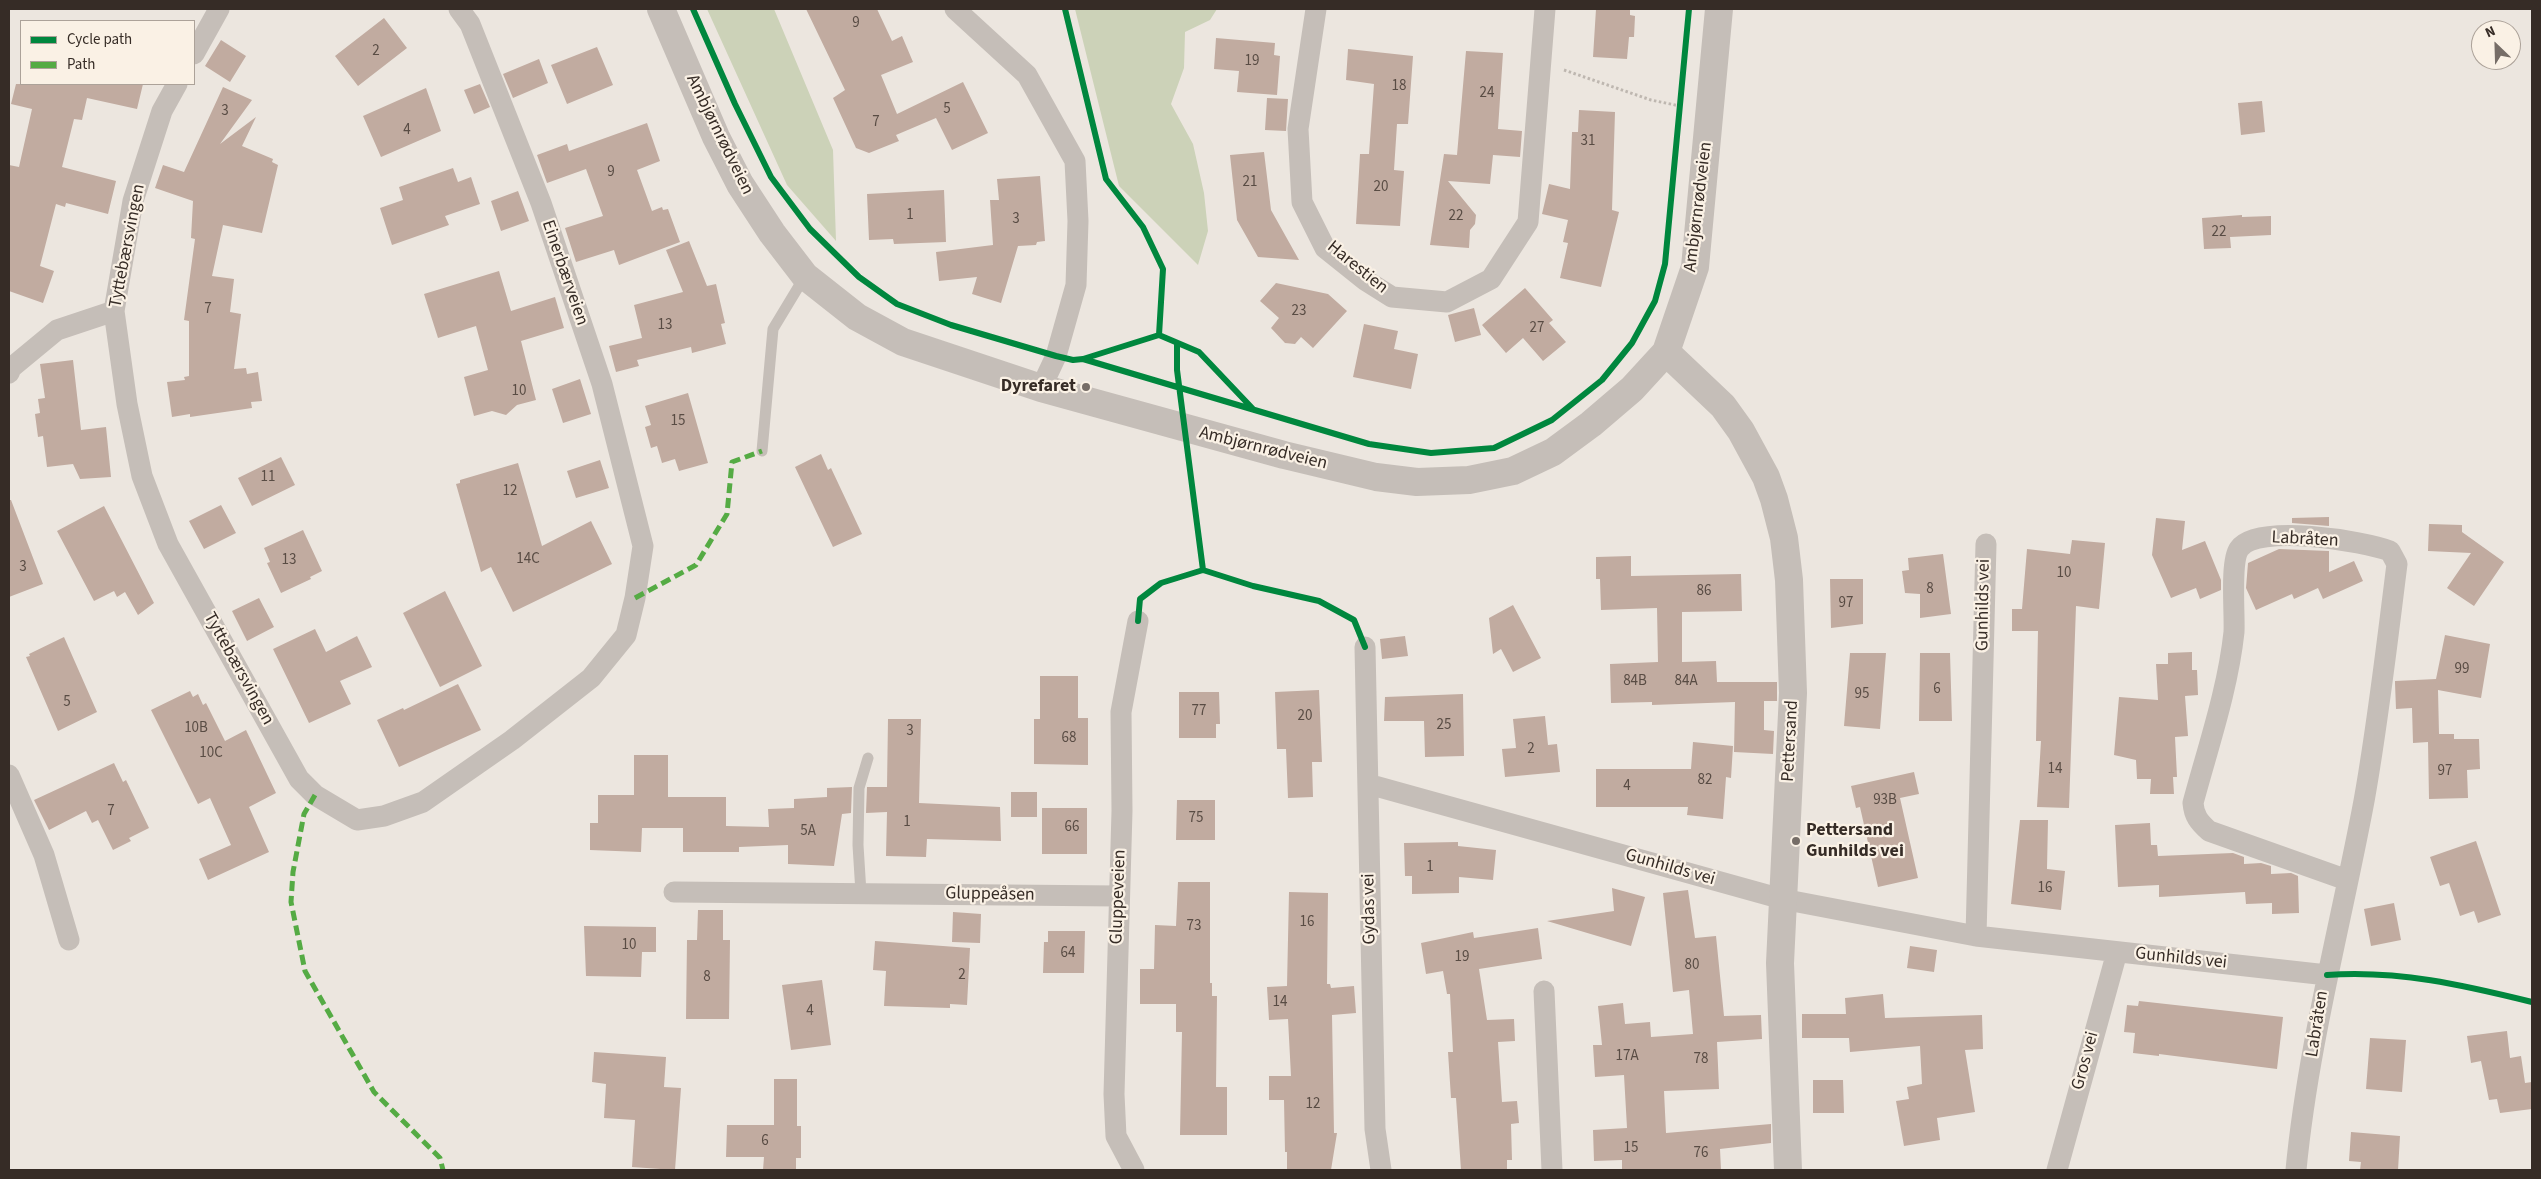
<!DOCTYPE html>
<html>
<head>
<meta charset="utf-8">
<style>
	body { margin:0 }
	#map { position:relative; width:2541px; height:1179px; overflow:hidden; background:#ece6df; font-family:"Source Sans 3",sans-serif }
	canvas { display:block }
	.frame { position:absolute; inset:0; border:10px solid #362c26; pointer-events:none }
	.legend { position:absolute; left:20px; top:20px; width:175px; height:65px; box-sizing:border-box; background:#faf1e5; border:1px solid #aca299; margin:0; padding:6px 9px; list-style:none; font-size:15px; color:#362c26 }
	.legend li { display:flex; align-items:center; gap:10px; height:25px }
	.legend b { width:25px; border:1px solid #aca299 }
	.north { position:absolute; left:2471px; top:20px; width:50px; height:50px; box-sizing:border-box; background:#faf1e5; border:1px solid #aca299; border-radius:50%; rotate:336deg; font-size:14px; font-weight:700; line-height:20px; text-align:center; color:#362c26 }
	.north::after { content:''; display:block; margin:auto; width:18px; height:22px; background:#766d67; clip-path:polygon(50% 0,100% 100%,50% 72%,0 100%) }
</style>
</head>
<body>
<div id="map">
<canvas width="2541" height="1179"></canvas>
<div class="frame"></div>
<ul class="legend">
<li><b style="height:6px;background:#00873e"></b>Cycle path</li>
<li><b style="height:6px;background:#55ab44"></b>Path</li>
</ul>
<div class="north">N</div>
</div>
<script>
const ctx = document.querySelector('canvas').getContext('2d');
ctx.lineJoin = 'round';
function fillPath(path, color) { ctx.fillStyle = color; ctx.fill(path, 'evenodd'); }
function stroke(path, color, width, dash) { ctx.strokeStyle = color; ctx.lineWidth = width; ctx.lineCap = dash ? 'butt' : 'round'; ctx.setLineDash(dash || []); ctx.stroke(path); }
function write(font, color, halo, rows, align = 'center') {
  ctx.font = font + ' "Source Sans 3",sans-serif'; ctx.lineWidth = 4.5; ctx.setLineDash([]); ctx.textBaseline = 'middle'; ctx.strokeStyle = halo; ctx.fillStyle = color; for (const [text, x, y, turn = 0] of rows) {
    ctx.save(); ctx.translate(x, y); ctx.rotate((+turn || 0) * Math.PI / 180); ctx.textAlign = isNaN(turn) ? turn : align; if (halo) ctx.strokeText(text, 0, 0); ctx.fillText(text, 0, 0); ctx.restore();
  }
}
fillPath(new Path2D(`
	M707,9H774L833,150L836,241L787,185Z
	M1075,9H1217L1210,20L1185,32L1184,68L1171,104L1193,144L1204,193L1208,231L1198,265L1119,186Z`), '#ccd2b8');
fillPath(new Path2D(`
	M806,9H877L892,41L902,36L913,62L881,75L897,114L963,82L988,133L952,150L936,118L896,135L899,141L869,153L856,148L833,98L845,90Z
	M1596,9H1630V15L1635,16L1634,37H1629L1627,59L1593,57Z
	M384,18L407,48L358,86L335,56Z
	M1216,38L1275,43L1274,55L1280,56L1277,95L1237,92L1239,71L1214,69Z
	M221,40L246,56L230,82L205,66Z
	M597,47L613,85L567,104L551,65Z
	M1348,49L1413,56L1408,124H1397L1394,170L1404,171L1400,226L1356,224L1360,154H1369L1374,84L1346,80Z
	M1466,51L1503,53L1498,129L1522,131L1520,157L1493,155L1490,184L1448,181L1476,215L1475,224L1470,230L1469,248L1430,245L1444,154L1457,155Z
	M539,59L548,83L513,98L503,74Z
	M16,84H143L137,109L87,98L82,120L74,119L62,167L116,181L108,214L66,203L65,207L56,204L40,266L54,271L43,303L9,291V165L19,167L32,109L11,104Z
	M480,84L490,107L474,114L464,90Z
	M223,87L252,100L220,144L256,117L242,146L273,159L272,162L278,165L262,233L223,225L212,276L234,279L230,312L241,314L234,369L246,368L247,374L258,372L262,401L251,402L252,408L190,417V414L172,417L167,382L185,380L184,377L189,376V321L184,320L195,239L191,238L193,201L155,188L163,165L184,172Z
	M426,88L441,131L381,157L363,116Z
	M1267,98L1288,99L1286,131L1265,130Z
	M2262,101L2265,132L2241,135L2238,103Z
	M1579,110L1615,112L1612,210L1619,212L1601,287L1560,278L1568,243L1563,242L1568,220L1542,214L1549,184L1570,189L1572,132H1578Z
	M647,123L660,161L637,170L652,211L662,207L663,210L668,209L680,242L619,265L614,250L576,262L565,228L603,216L586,169L547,183L537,155L567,144L569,151Z
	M1264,152L1271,210L1299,260L1258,257L1237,220L1230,155Z
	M453,168L458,182L471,177L480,204L445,216L449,225L392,245L380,208L403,200L399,187Z
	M1040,176L1045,241L1037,242L1036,245L1018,246L1001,303L972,294L977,277L939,281L936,252L993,245L990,200H999L997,179Z
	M944,190L946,242L894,244L893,239L869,240L867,194Z
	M518,191L529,221L501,231L491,201Z
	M2242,215V217L2271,216V235L2230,237L2231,248L2204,249L2202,218Z
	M689,241L707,286L716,284L725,323L721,324L726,344L692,353L691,347L637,360L639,366L616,372L609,346L642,338L634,305L683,292L666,250Z
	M499,271L511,311L555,297L564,328L521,341L536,400L517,405L506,415L492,411L474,416L464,377L488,370L476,326L438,338L424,294Z
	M1276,283L1328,294L1347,311L1313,348L1301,337L1295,344L1285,343L1271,328L1279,318L1260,301Z
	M1525,288L1553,320L1549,323L1566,342L1543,361L1523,338L1506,353L1482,325Z
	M1474,308L1481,335L1455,342L1448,315Z
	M1364,324L1398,331L1394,349L1418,354L1411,389L1353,377Z
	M73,360L81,430L106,427L111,477L80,479L73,464L47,467L43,436L38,437L35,414L40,413L38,399L45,398L40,364Z
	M580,379L591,414L563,423L552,389Z
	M688,393L708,463L679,471L675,459L662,463L657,446L651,448L645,427L651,425L645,406Z
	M821,454L828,470L831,468L862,534L833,547L795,467Z
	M281,457L295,485L252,506L238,478Z
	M600,460L609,488L576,498L567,471Z
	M518,463L542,546L591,521L612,564L513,612L491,567L481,572L456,484L460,483V480Z
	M9,500H11L43,584L9,597Z
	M221,505L236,533L204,549L189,521Z
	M104,506L154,603L138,615L125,592L117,597L114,591L94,601L57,531Z
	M2329,517V526L2292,523V518Z
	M2156,518L2185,521L2182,550L2205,541L2221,580V590L2200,599L2196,588L2171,598L2152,555Z
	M2429,524L2462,525V532L2504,562L2474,606L2447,588L2471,553L2428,551Z
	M303,530L322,571L310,577L311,579L281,593L267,563L270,562L264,548Z
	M2072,540L2105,543L2099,609L2076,606L2069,808L2037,807L2041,741H2036L2038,631H2012V609H2022L2027,549L2070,554Z
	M2279,549L2329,551V572L2354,561L2363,581L2323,599L2318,588L2294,599L2292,594L2256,610L2246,588L2248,563Z
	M1943,554L1951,614L1920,618V594L1905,593L1902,571L1909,570L1908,558Z
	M1631,556V576L1741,574L1742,611L1682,612V662L1716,661L1717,682H1777V701H1764V730L1774,731L1773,754L1734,752L1735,702L1652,705V702L1611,703L1610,664L1658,662L1657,608L1601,610L1600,579H1596V557Z
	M1830,579H1863V624L1831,628Z
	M445,591L482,666L440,687L403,613Z
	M259,598L274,627L247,641L232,611Z
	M1513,605L1541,658L1513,672L1501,649L1493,654L1489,618Z
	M315,629L326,652L357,636L372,667L340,681L351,704L309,723L273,649Z
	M2445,635L2490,644L2481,698L2438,690L2439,734H2454V739H2479L2480,769L2467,770L2468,798L2429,799L2428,742L2413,743L2412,708L2396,709L2395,683V681L2436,679Z
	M1405,636L1408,656L1382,659L1380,639Z
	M64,637L97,712L58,731L26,657L30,656L29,654Z
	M2192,652V670H2197L2198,695L2185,696L2188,736L2175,737L2177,777H2173L2174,794H2150L2151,779H2137L2136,760L2114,755L2119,697L2158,700L2156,664H2168V653Z
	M1850,653H1886L1880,729L1844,726Z
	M1920,653H1950L1952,721H1919Z
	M1040,676H1078V718H1088V765L1034,764V719H1040Z
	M458,684L481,730L399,767L377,720L403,708L404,710Z
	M1319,690L1322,762H1312L1313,797L1288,798L1286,749H1277L1275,692Z
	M190,691L193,697L198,694L203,705L206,703L225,741L246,730L276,793L249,807L269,852L208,880L199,859L231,845L210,798L198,804L151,710Z
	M1179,692H1219L1220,724H1216V738H1179Z
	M1463,694L1464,756L1425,757L1424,721H1384L1385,697Z
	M1545,716L1548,745L1557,744L1560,772L1505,777L1502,749L1516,748L1513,719Z
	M888,719H921L919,803L1000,807L1001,841L927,839L926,857L886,856L887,812L866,813L867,787H887Z
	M1693,742L1733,746L1731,778L1726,777L1723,819L1687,815L1688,807H1596V769H1691Z
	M634,755H668V797H726V826L769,827L768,809L794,808V799L827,797V788L852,787L851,813L842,814L834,866L788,864V845L739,847V852H683V828H642L641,852L590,850V823H598V795H634Z
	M114,763L123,782L126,780L149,828L129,838L131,841L113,850L98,820L92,823L86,811L49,830L34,800Z
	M1914,772L1919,794L1900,798L1918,878L1878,887L1860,807L1856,808L1851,786Z
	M1011,792H1037V817H1011Z
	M1177,800H1215V840H1176Z
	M1042,808H1087V854H1042Z
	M2020,820H2048L2047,869L2065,871L2061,910L2011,904Z
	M2150,823L2151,845H2157L2158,856L2233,853L2244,857V864L2261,863L2271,866V874L2291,873L2298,876L2299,913L2272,914V903L2246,904L2245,892L2159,897V885L2118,887L2115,825Z
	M2476,841L2501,915L2478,923L2474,911L2460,916L2449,883L2440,886L2430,857Z
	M1458,842V846L1496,850L1493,880L1459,877V893L1412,894V876H1405L1404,843Z
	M1178,882H1210V983H1212V996H1217L1216,1087H1227V1135H1180L1182,1032H1176V1004H1140V969H1154L1155,925L1176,926Z
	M1612,888L1645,897L1631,946L1547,921L1614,911Z
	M1688,890L1695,938L1716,936L1724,1016L1761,1015L1762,1039L1717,1042L1719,1089L1664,1091L1666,1133L1771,1124V1143L1720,1149L1721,1170H1622V1160L1594,1161L1593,1130L1627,1128L1624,1075L1595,1077L1593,1045H1602L1598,1006L1623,1003L1625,1024L1650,1022L1651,1037L1693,1034L1689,990L1673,992L1663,893Z
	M1289,892L1328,893L1327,984H1330L1331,988L1354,986L1356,1013L1332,1015L1334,1133H1337L1331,1170H1287V1152H1285L1284,1100H1269V1076H1291L1288,1019L1269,1020L1267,987L1287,986Z
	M2394,903L2401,940L2371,946L2364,909Z
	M698,910H723V940H730L729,1019H686L687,940H697Z
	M953,912L981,914L980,943L952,942Z
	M584,926L656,927V952H642L641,977L586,976Z
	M1538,928L1542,959L1479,969L1487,1020L1514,1019L1515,1041L1498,1042L1502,1102L1517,1101L1519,1123L1511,1124L1512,1160H1507V1170H1461L1456,1098H1451L1448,1052H1453L1450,994H1447L1443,971L1426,974L1421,943L1473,932L1474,938Z
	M1048,931H1085L1084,973H1043L1044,942H1048Z
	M875,941L970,948L967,1005L950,1004V1008L884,1006L886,971L873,970Z
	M1910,946L1937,950L1934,972L1907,968Z
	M822,980L831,1045L791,1050L782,985Z
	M1883,994L1885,1018L1982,1015L1983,1049L1965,1050L1975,1112L1937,1118L1940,1140L1904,1146L1896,1101L1909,1099L1907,1087L1922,1084L1920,1046L1850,1052L1849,1038H1802V1014H1846L1845,998Z
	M2139,1001L2283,1017L2277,1069L2159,1054V1056L2133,1053L2135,1033L2124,1032L2127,1005L2138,1006Z
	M2507,1031L2510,1058L2521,1056L2525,1083L2532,1082V1109L2500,1113L2497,1099L2489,1100L2481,1061L2471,1063L2467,1036Z
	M2370,1038L2406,1040L2402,1092L2366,1089Z
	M594,1052L666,1057L664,1087L681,1088L675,1170L632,1167L635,1120L604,1118L606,1084L592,1082Z
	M774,1079H797V1126H801V1158H796V1170H763L764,1157H726L727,1125H774Z
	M1813,1080H1843L1844,1113H1813Z
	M2351,1132L2400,1136L2398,1170H2360L2361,1162L2349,1161Z`), '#c1aba0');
stroke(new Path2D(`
	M1564,70L1651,100L1680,106`), '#beb7b0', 3, [2.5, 2.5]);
stroke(new Path2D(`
	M762,451L773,329L805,276
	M861,893L858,845L859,788L868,758`), '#c5beb8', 11);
stroke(new Path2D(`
	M955,9L1027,75L1075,161L1078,221L1076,285L1056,356L1041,388
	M1316,9L1298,129L1302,202L1325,248L1365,280L1392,297L1447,302L1491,279L1528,222L1545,9
	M194,54L219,9
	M177,84L162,111L133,201L114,311L127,404L142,476L168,544L299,779L315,795L357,820L384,816L423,802L512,740L591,678L626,635L635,598L643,546L602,384L541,203L470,24L459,9
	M9,373L11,368L57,330L114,311
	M1365,647L1375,1129L1381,1170
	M9,775L44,855L69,940
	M1368,784L1782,899L1976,936L2327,975
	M674,892L1118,896
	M1976,936L1986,544
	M1544,991L1552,1170
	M1134,1170L1116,1136L1114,1094L1122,811L1121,712L1138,621
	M2057,1170L2117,952
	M2296,1170C2308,1045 2341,924 2364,801C2378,723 2387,643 2397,564L2390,551C2364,541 2256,523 2239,549C2230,562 2235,614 2234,632C2228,689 2208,747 2193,803C2194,816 2199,822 2209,831L2347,880`), '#c5beb8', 21);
stroke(new Path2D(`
	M661,9L716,137L740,184L772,233L805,276L857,317L903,342L1041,388L1284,455L1376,477L1417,482L1469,480L1513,471L1553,452L1591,424L1632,389L1666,352L1695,267L1719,9
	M1666,352L1723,406L1741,431L1766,477L1774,499L1784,538L1789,580L1793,693L1780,963L1788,1170`), '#c5beb8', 28);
stroke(new Path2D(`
	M635,598L696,565L727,514L732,462L762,451
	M315,795L304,814L293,872L291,902L305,971L374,1092L440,1158L443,1170`), '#55ab44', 5, [10, 5]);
stroke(new Path2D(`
	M693,9L735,104L771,177L810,229L859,277L897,304L951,325L1056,356L1073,360L1083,359L1369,444L1431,453L1494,448L1552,420L1602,380L1632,343L1655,301L1665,264L1689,9
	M1065,9L1106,179L1143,227L1163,269L1159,335L1083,359
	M1159,335L1199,352L1253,409
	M1177,343V370L1203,570
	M1138,621L1140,599L1161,583L1203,570L1253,586L1319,601L1354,620L1365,647
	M2327,975C2399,970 2463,985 2532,1002`), '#00873e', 6);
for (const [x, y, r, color] of [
	[1086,387,5,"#766d67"],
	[1796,841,5,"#766d67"]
]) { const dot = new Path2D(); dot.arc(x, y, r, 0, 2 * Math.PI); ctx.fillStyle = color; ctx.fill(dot); stroke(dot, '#faf1e5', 2); }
write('15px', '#594c44', null, [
	["9",856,24],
	["2",376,52],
	["19",1252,62],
	["18",1399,87],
	["24",1487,94],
	["5",947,110],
	["3",225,112],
	["7",876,123],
	["4",407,131],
	["31",1588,142],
	["9",611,173],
	["21",1250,183],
	["20",1381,188],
	["1",910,216],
	["22",1456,217],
	["3",1016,220],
	["22",2219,233],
	["7",208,310],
	["23",1299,312],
	["13",665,326],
	["27",1537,329],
	["10",519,392],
	["15",678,422],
	["11",268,478],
	["12",510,492],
	["14C",528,560],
	["13",289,561],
	["3",23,568],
	["10",2064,574],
	["8",1930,590],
	["86",1704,592],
	["97",1846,604],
	["99",2462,670],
	["84B",1635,682],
	["84A",1686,682],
	["6",1937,690],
	["95",1862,695],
	["5",67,703],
	["77",1199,712],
	["20",1305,717],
	["25",1444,726],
	["10B",196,729],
	["3",910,732],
	["68",1069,739],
	["2",1531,750],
	["10C",211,754],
	["14",2055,770],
	["97",2445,772],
	["82",1705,781],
	["4",1627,787],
	["93B",1885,801],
	["7",111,812],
	["75",1196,819],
	["1",907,823],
	["66",1072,828],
	["5A",808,832],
	["1",1430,868],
	["16",2045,889],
	["16",1307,923],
	["73",1194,927],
	["10",629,946],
	["64",1068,954],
	["19",1462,958],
	["80",1692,966],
	["2",962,976],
	["8",707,978],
	["14",1280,1003],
	["4",810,1012],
	["17A",1627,1057],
	["78",1701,1060],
	["12",1313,1105],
	["6",765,1142],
	["15",1631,1149],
	["76",1701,1154]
]);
write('18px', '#362c26', '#faf1e5', [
	["Ambjørnrødveien",719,135,64],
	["Ambjørnrødveien",1699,207,-83],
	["Tyttebærsvingen",128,246,-79],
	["Harestien",1357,268,39],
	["Einerbærveien",564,273,71],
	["Ambjørnrødveien",1263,449,14],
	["Labråten",2305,540,3],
	["Gunhilds vei",1984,605,-89],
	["Tyttebærsvingen",238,669,61],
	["Pettersand",1791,741,-87],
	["Gunhilds vei",1670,868,16],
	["Gluppeåsen",990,895,1],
	["Gluppeveien",1119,897,-88],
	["Gydas vei",1370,909,-91],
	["Gunhilds vei",2181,959,6],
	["Labråten",2318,1024,-81],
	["Gros vei",2086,1061,-75]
]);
write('bold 18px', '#362c26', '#faf1e5', [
	["Dyrefaret",1076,387],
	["Pettersand",1806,831,"left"],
	["Gunhilds vei",1806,852,"left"]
], 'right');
</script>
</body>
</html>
